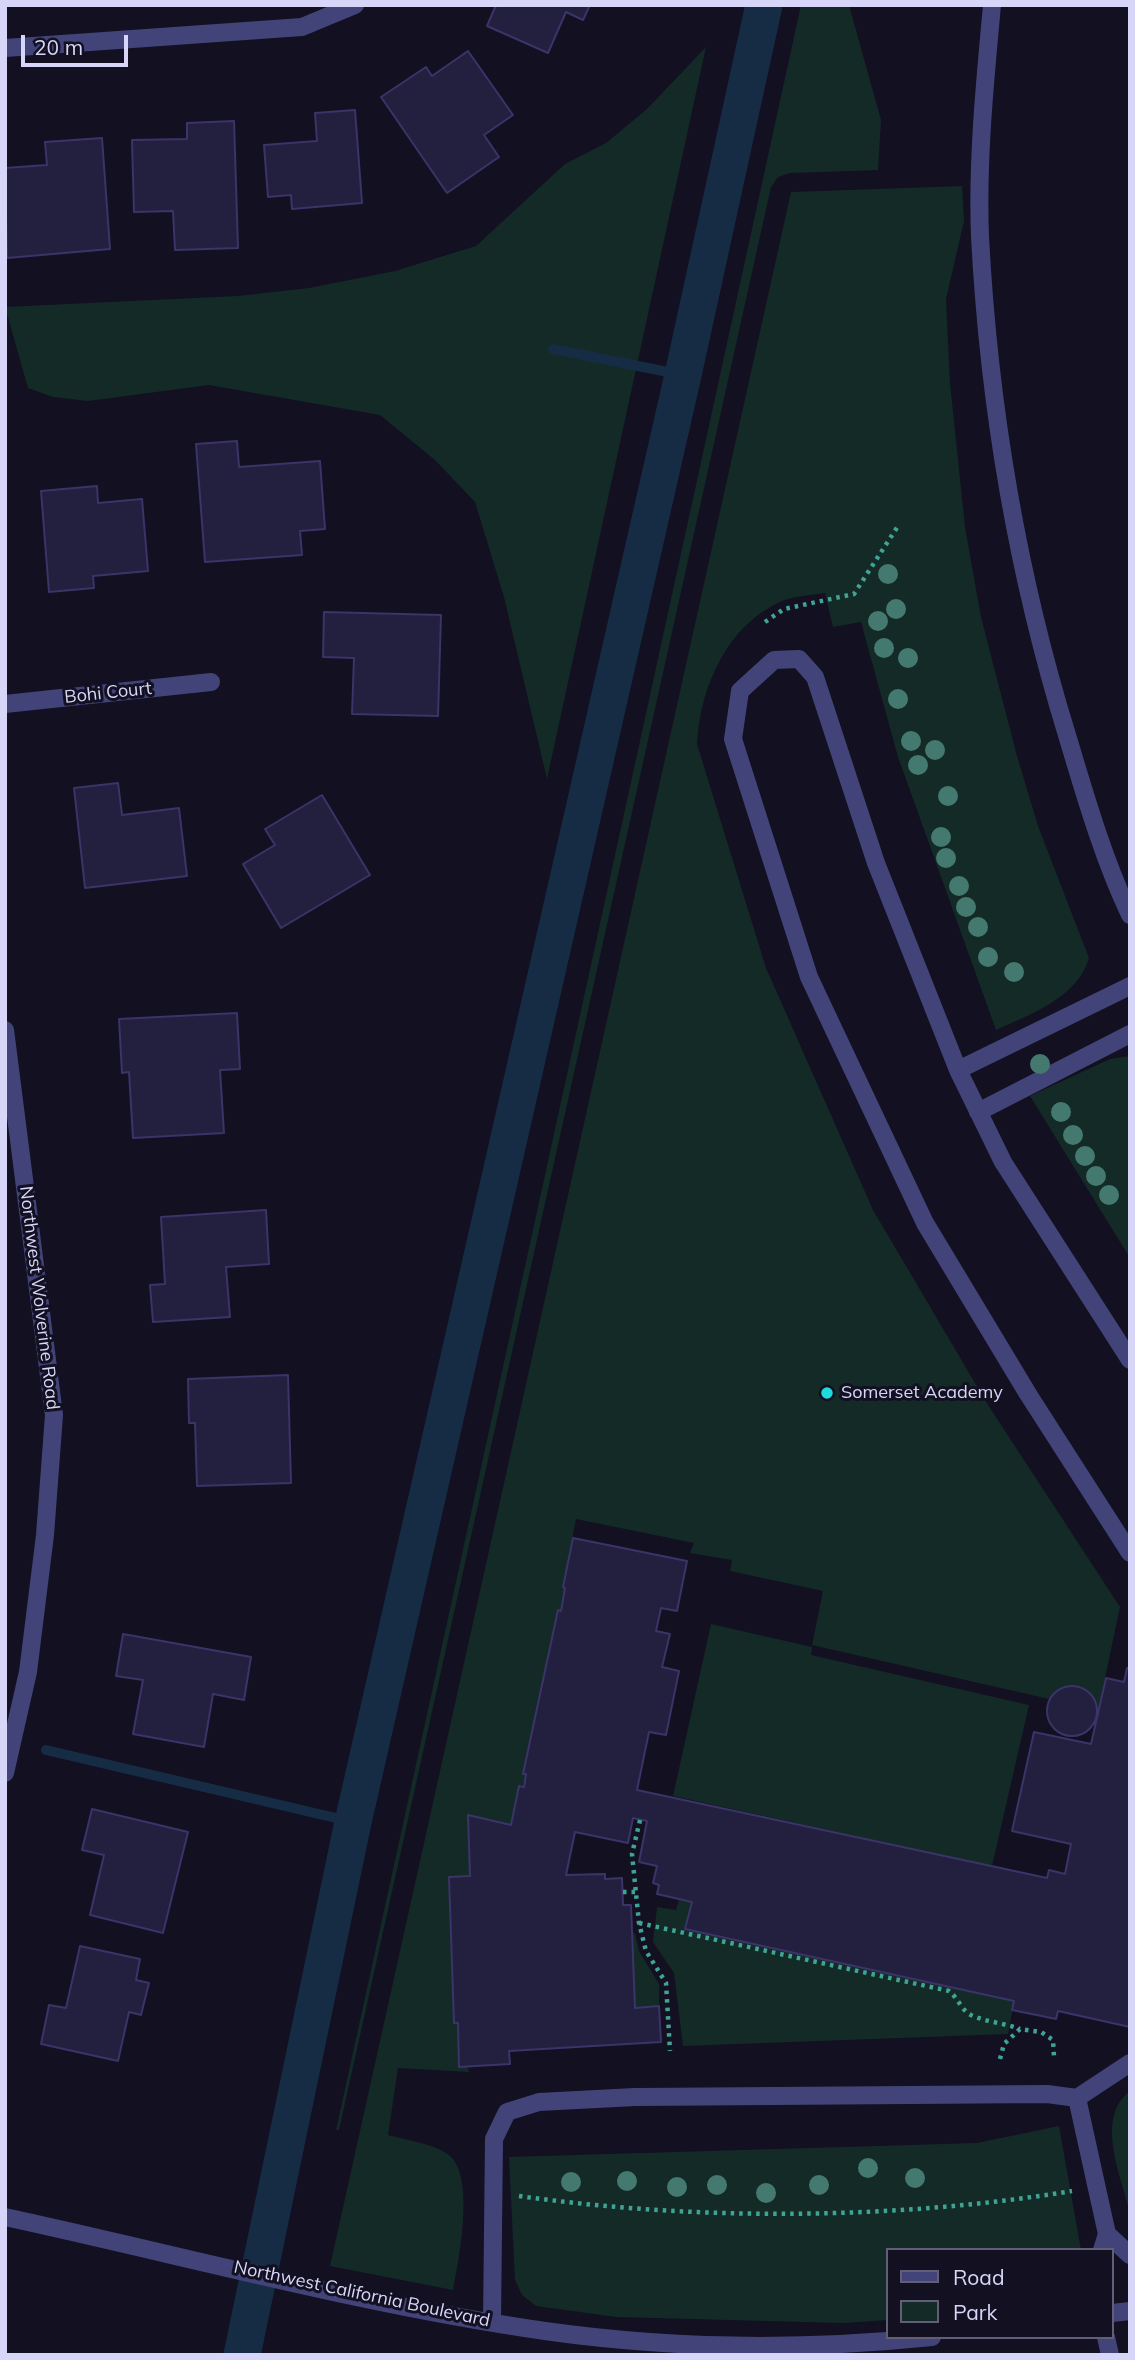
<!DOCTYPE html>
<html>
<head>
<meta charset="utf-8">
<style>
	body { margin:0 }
	#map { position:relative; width:1135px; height:2360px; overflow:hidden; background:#121021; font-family:Mulish,sans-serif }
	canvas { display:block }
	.frame { position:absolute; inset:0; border:7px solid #d7d6f9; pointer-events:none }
	.legend { position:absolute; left:886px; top:2248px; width:228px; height:91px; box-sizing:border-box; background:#121021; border:2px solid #615f77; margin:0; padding:9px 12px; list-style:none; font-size:21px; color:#d7d6f9 }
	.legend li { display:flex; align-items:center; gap:14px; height:35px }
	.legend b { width:35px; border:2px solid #615f77 }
	.scale { position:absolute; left:21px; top:35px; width:107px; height:32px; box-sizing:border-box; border:4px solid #d7d6f9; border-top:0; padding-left:9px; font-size:21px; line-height:24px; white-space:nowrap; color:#d7d6f9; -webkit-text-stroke:5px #121021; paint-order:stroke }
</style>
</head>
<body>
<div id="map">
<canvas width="1135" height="2360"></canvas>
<div class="frame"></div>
<ul class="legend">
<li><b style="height:9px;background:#424479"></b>Road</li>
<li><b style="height:19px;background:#142a27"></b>Park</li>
</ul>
<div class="scale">20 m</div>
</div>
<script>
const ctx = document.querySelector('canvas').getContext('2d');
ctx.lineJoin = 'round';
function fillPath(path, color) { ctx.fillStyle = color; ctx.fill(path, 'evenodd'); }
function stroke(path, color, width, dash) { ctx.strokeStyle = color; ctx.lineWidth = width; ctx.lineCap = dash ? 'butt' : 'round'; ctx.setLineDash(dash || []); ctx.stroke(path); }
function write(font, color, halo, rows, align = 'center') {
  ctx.font = font + ' Mulish,sans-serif'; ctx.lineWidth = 6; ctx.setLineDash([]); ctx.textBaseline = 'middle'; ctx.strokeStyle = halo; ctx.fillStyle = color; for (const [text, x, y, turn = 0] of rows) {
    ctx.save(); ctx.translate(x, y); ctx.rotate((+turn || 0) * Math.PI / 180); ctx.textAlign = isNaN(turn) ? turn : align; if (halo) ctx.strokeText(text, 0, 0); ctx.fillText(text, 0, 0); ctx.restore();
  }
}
fillPath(new Path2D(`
	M801,5H849L881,120L878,170L790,173L778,177L771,187L339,2130H336Z
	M706,47L547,779L504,597L475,502L435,460L380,415L209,385L88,401L53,397L28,388L5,307L238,296L309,288L395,271L476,246L565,164L606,143L647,109Z
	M962,186L964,221L946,299L950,383L965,527L981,617L1017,756L1038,826L1089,958C1077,998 1031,1014 996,1030L898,757L861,622L833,627L825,593C812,595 795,596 782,601C727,625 700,687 697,744L766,968L873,1210L988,1405L1120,1607L1097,1716L1092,1695L1077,1686L1060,1689L1049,1699L812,1645L823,1591L730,1571L732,1560L690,1553L694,1543L576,1519L563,1587L565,1588L561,1611H558L523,1773L526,1774L511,1825L468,1815L470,1876L449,1877L454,2023H458L459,2066H467L469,2072L398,2068L388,2135C406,2140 436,2144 450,2156C475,2178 459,2261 453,2290L330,2266L791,192Z
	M1130,1056V1258L1030,1096L1110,1059Z
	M711,1624L812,1647L811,1655L1029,1705L992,1866L673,1796Z
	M679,1899L692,1902L686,1929L1014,2001L1008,2034L683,2046L674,1973L653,1942L657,1907L676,1910Z
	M635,1933L639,1951L659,1984V2006L635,2008L632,1934Z
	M1130,2091V2213C1122,2178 1094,2118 1130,2091Z
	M1059,2126L1081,2250H888V2320L843,2323L616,2317L536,2306L522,2295L515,2280L509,2157L977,2143Z`), '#142a27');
stroke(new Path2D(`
	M553,349L683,375
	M46,1750L353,1822`), '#162c45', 10);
stroke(new Path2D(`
	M242,2355L353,1822L683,375L764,5`), '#162c45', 37);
const building = new Path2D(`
	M496,5H590L583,20L566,12L548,53L487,26Z
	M468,51L513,115L484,135L499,157L447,193L381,97L426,67L432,76Z
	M355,110L362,203L292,209L291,195L268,197L264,145L317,141L315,113Z
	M234,121L238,248L175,250L173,211L134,212L132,140L187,139V123Z
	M102,138L110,249L7,258L5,168L47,165L45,142Z
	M237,441L239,467L320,461L325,529L300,531L302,555L205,562L196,444Z
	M97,486L98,503L142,499L148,571L93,576L94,588L49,592L41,491Z
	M324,612L441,615L438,716L352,714L354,658L323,657Z
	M118,783L122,815L179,808L187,876L85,888L74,788Z
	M322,795L370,875L281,928L243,864L275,845L265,829Z
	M237,1013L240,1069L220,1070L224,1133L133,1138L129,1072L122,1073L119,1019Z
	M266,1210L269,1264L226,1267L230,1317L153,1322L150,1285L165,1284L161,1217Z
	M288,1375L291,1483L197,1486L195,1423H189L188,1379Z
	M573,1538L687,1561L677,1611L661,1608L656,1631L670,1634L662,1667L679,1671L666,1735L649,1732L637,1790L1047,1878L1049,1870L1065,1874L1071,1844L1012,1831L1034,1732L1091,1744L1106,1678L1124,1682L1127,1668H1130V2027L1058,2011L1056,2019L1012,2010L1014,2001L685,1929L692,1902L657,1894L659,1885L653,1883L657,1866L639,1862L647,1821L633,1818L628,1843L575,1832L566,1875L605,1874V1879L622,1878L623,1905H631L635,2008L659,2006L661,2042L509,2051L510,2064L459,2067L458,2023H454L449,1877L470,1876L468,1815L511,1825L519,1786L524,1787L526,1774H523L558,1610L561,1611L565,1588L563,1587Z
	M123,1634L251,1657L244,1700L213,1694L204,1747L133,1734L143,1680L116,1676Z
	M1047 1711a25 25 0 1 1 50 0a25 25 0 1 1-50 0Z
	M92,1809L188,1832L163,1933L90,1915L104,1855L82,1850Z
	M80,1946L140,1959L136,1980L149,1983L141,2015L129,2012L118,2061L41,2044L49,2005L66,2008Z`);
fillPath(building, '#231f3f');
stroke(building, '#3a3468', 2);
stroke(new Path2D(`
	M765,622L784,609L854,594L898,526
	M640,1820L632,1854L639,1923L646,1951L666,1983L670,2051
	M623,1892H636
	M639,1923L949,1991C958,1998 962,2011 971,2015C986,2022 1004,2023 1020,2029
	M1000,2059L1004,2044L1020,2029L1041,2032L1053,2040L1054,2057
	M519,2196C697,2221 894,2220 1072,2191`), '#3fa496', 4.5, [3.5, 5]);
stroke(new Path2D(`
	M992,5C985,82 977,160 980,237C989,407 1017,573 1067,735C1085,795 1103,858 1130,915
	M5,48L302,27L355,5
	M5,704L211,682
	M5,1030L54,1415L45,1535L28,1672L5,1773
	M958,1070L1130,986
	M978,1112L1130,1034
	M1130,1360L1003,1162L958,1070L876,863L815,677L799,659L774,660L740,691L733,739L809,977L925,1223L1028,1394L1130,1553
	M1077,2098L1130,2063
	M5,2217C185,2256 363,2305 545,2331C672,2349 805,2350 932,2337
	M1107,2234L1130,2255
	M1112,2313L1130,2311
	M492,2321L494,2139L507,2112L539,2102L635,2097L1047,2094L1077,2098L1107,2234L1102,2250
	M1106,2337L1110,2355`), '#424479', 18);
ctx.fillStyle = '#44796f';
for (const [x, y] of [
	[888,574],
	[896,609],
	[878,621],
	[884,648],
	[908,658],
	[898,699],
	[911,741],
	[935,750],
	[918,765],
	[948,796],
	[941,837],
	[946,858],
	[959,886],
	[966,907],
	[978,927],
	[988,957],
	[1014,972],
	[1040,1064],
	[1061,1112],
	[1073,1135],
	[1085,1156],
	[1096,1176],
	[1109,1195],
	[868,2168],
	[915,2178],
	[627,2181],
	[571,2182],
	[717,2185],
	[819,2185],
	[677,2187],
	[766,2193]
]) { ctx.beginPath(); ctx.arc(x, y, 10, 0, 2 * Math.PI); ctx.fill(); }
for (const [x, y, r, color] of [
	[827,1393,7,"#1fd9dd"]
]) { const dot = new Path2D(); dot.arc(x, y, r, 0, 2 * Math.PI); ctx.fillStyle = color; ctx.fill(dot); stroke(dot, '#121021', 2.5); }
write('18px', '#d7d6f9', '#121021', [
	["Bohi Court",108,693,-6],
	["Northwest Wolverine Road",39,1298,83],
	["Northwest California Boulevard",362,2294,12]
]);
write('18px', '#d7d6f9', '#121021', [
	["Somerset Academy",841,1393]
], 'left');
</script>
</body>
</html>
